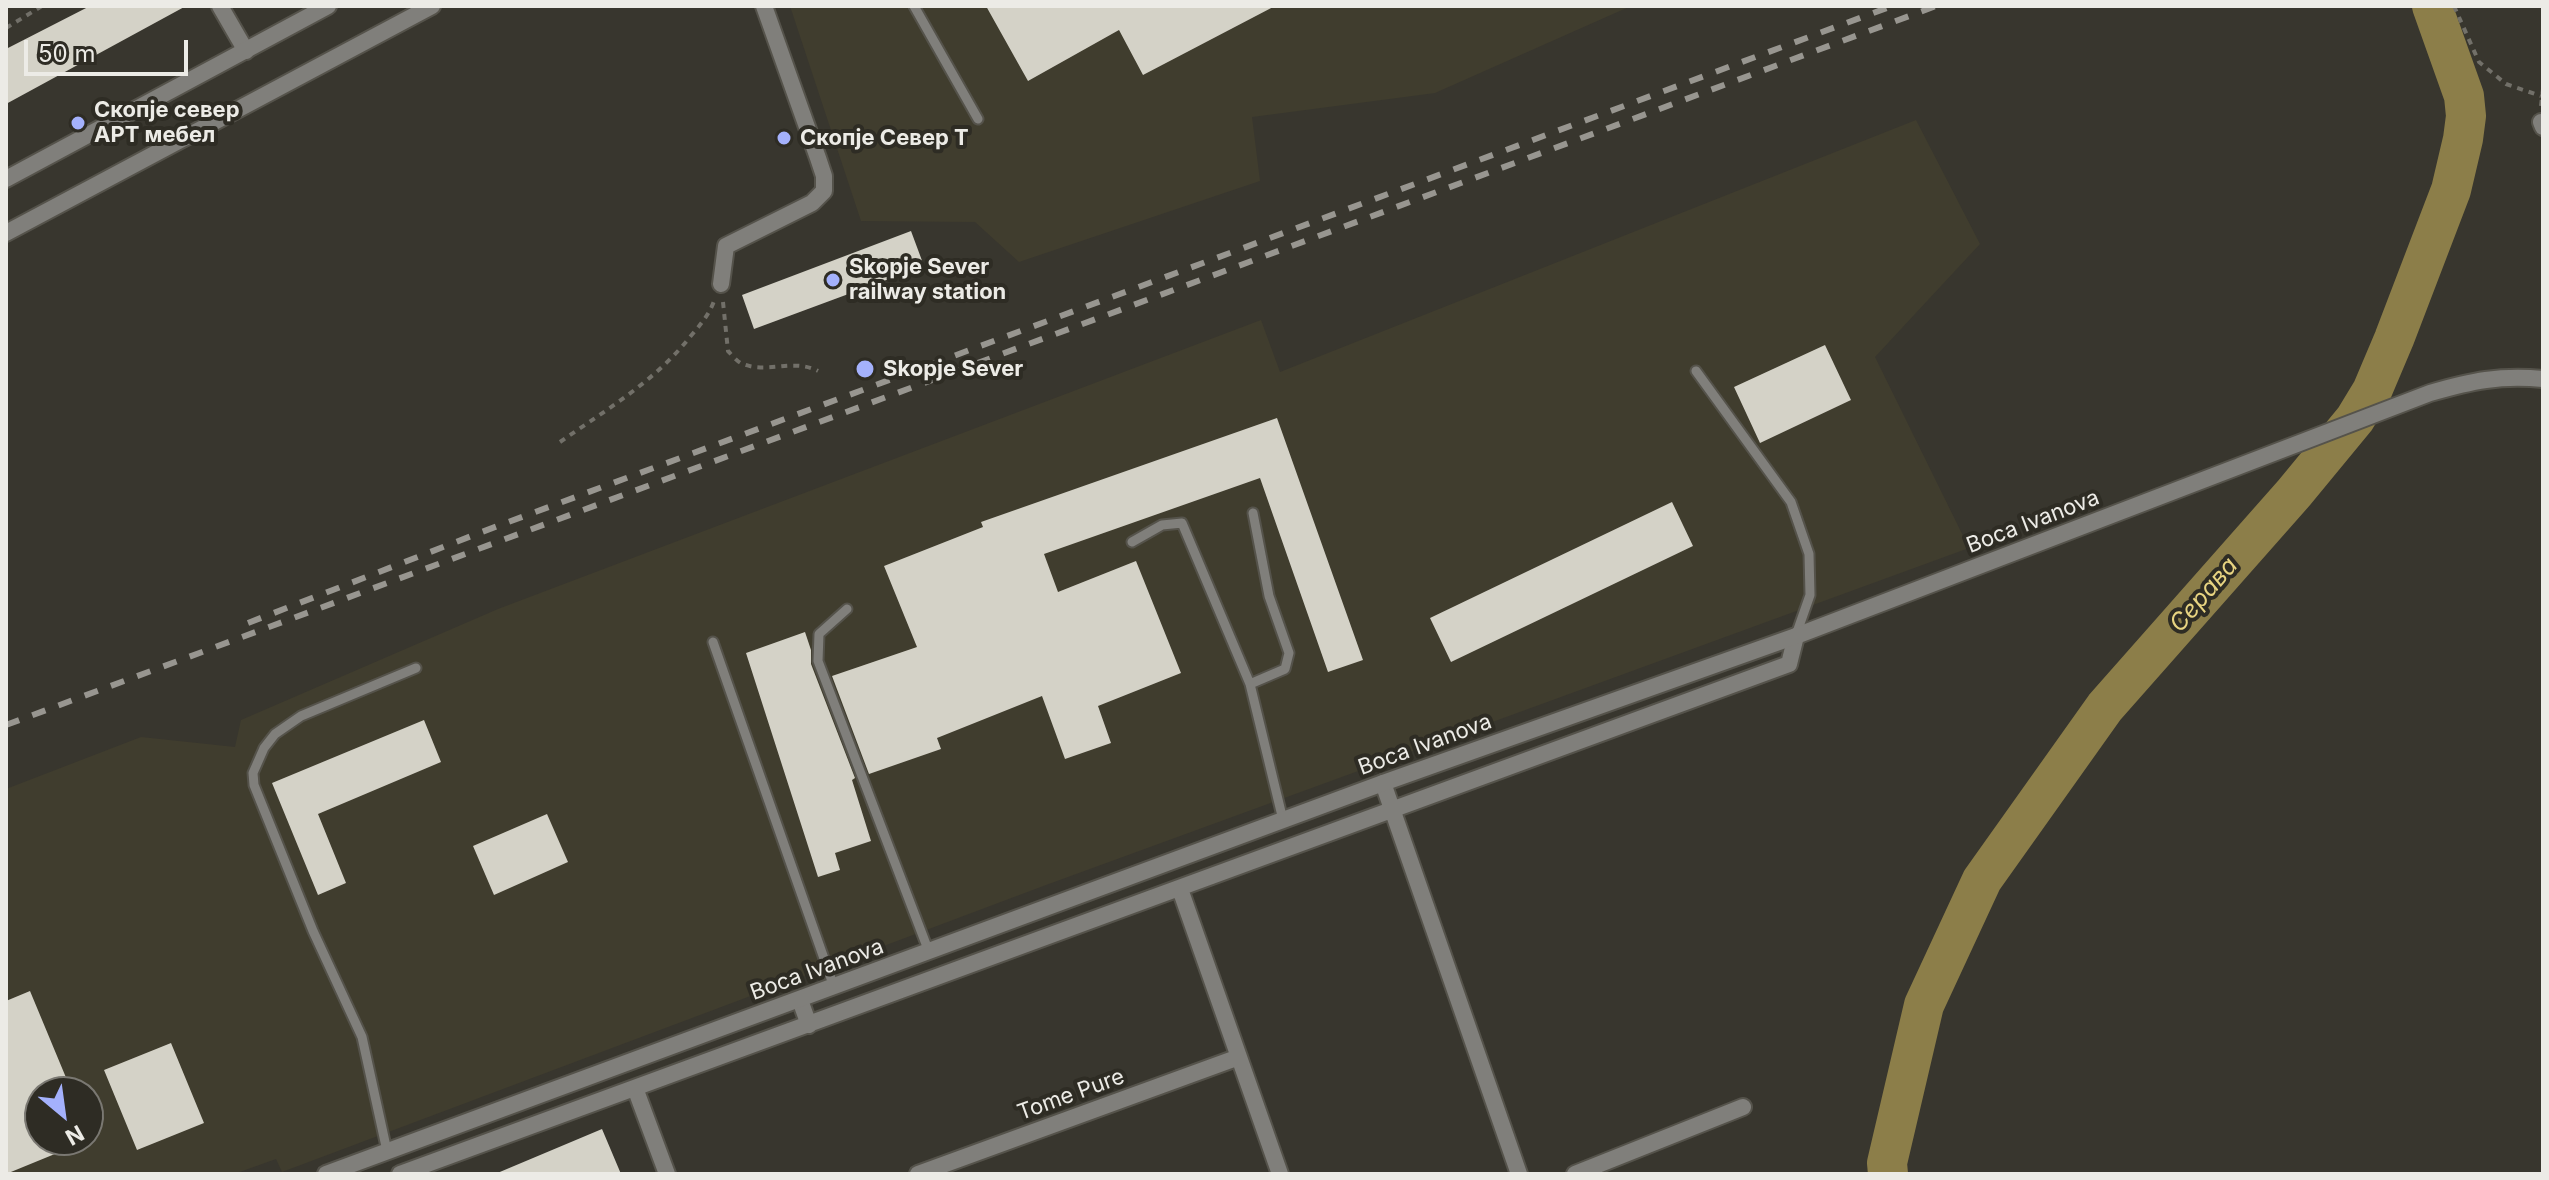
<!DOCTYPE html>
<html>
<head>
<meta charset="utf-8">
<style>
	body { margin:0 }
	#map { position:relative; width:2549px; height:1180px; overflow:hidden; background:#38362e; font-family:Inter,sans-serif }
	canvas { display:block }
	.frame { position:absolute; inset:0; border:8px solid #ecebe6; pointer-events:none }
	.north { position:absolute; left:24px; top:1076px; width:80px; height:80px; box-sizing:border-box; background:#2e2c24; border:2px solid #7a7872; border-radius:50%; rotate:151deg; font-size:22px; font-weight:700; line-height:32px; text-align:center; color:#ecebe6 }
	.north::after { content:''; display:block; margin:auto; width:28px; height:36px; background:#a4b1fc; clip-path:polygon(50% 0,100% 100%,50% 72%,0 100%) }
	.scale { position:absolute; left:24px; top:40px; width:164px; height:36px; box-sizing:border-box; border:4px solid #ecebe6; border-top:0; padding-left:10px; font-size:24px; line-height:28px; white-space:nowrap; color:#ecebe6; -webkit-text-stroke:6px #2e2c24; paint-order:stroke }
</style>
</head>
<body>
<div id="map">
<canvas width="2549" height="1180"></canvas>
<div class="frame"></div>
<div class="north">N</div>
<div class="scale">50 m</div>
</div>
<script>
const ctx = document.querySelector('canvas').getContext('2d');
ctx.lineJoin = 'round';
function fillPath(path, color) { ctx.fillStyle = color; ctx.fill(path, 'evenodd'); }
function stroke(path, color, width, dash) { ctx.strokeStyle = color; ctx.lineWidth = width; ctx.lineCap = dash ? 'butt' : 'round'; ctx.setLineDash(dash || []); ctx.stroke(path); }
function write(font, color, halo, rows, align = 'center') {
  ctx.font = font + ' Inter,sans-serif'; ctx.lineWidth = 8; ctx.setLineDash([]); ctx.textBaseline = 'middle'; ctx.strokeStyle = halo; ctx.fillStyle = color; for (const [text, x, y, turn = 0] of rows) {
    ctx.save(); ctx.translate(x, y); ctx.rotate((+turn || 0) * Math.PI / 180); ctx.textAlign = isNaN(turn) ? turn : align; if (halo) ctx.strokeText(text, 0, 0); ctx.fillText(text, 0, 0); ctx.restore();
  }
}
fillPath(new Path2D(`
	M790,6H1631L1435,93L1252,117L1260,181L1019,262L975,222L861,221Z
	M1916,120L1980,244L1875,357L1969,548L1046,885L282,1172L276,1159L234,1174H6V789L141,737L235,747L241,720L498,609L1261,320L1280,372ZM40,1092H88V1140H40Z`), '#403d2e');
stroke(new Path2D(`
	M1888,1174L1887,1163L1924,1005L1982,880L2105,707L2294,493L2355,419L2372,391L2394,339L2451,190L2463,139L2466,116L2464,96L2432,6`), '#8c7e49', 40);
fillPath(new Path2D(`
	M90,6H186L6,104V49Z
	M986,6H1275L1143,75L1119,30L1028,81Z
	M911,231L924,266L754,329L742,295Z
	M1825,345L1851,400L1760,443L1734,387Z
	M1277,418L1363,660L1328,672L1260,478L1044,554L1058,592L1136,561L1181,673L1098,706L1111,743L1065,759L1042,696L937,738L941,749L869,774L832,676L917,647L884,566L983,527L981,522Z
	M1672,502L1693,546L1451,662L1430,618Z
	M805,632L811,650V664L855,778L852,780L871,841L835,853L840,870L818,877L746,653Z
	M424,720L441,762L318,814L346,883L318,895L272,783Z
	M547,814L568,862L494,895L473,846Z
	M30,991L72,1092H40V1140H89L6,1174V1001Z
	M171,1043L204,1123L137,1150L104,1070Z
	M602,1129L621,1174H495Z`), '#d4d2c7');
const service = new Path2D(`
	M914,6L978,119
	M1696,371L1791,502L1809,554L1810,595L1796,635
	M1132,542L1162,525L1182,523L1250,684L1283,820
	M847,609L819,634L818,661L929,952
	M713,642L834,987
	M1250,684L1285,669L1289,653L1269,596L1253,513
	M387,1151L362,1037L313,931L254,785L253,773L264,748L275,734L301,716L416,668`);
const minor = new Path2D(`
	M220,6L246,51
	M2541,122L2543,127
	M721,284L726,246L812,203L824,191V176L818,158L764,6
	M1383,783L1519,1174
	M1180,889L1280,1174
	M800,1000L809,1025
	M635,1088L667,1174
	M400,1174L1789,664L1796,636
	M918,1174L1239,1057
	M1575,1174L1743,1107`);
const tertiary = new Path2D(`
	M6,179L328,6
	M6,233L432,6
	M326,1174L1383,783L1796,636L2430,393C2472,381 2499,375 2543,379`);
stroke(service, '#55534b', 13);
stroke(minor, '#55534b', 20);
stroke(tertiary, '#55534b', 20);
stroke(new Path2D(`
	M2454,6L2479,62L2506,84L2541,96
	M6,28L42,6
	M2541,106L2543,89
	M723,302L728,351C732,355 737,362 743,364C768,374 793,358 818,371
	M560,442C606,410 655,381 690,337C700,325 709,315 714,301`), '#727069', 4, [6, 6]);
stroke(service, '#807f7b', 9);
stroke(minor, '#807f7b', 16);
stroke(tertiary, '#807f7b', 16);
stroke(new Path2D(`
	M248,623L479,533L1892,6
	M6,725L1936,6`), '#989690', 6, [14, 14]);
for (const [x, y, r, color] of [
	[78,123,8,"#a4b1fc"],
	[784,138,8,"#a4b1fc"],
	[833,280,8,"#a4b1fc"],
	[865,369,10,"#a4b1fc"]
]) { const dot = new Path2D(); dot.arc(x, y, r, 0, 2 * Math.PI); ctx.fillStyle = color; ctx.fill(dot); stroke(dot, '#2e2c24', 3); }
write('bold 22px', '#ecebe6', '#2e2c24', [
	["Скопје север",94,110],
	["АРТ мебел",94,135],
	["Скопје Север Т",800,138],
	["Skopje Sever",849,267],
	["railway station",849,292],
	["Skopje Sever",883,369]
], 'left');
write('22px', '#ecebe6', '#2e2c24', [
	["Boca Ivanova",2033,522,-21],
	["Boca Ivanova",1425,745,-20],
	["Boca Ivanova",817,970,-20],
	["Tome Pure",1071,1095,-20]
]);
write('italic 24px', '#e8d481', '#2e2c24', [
	["Серава",2204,595,-49]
]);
</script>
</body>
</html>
